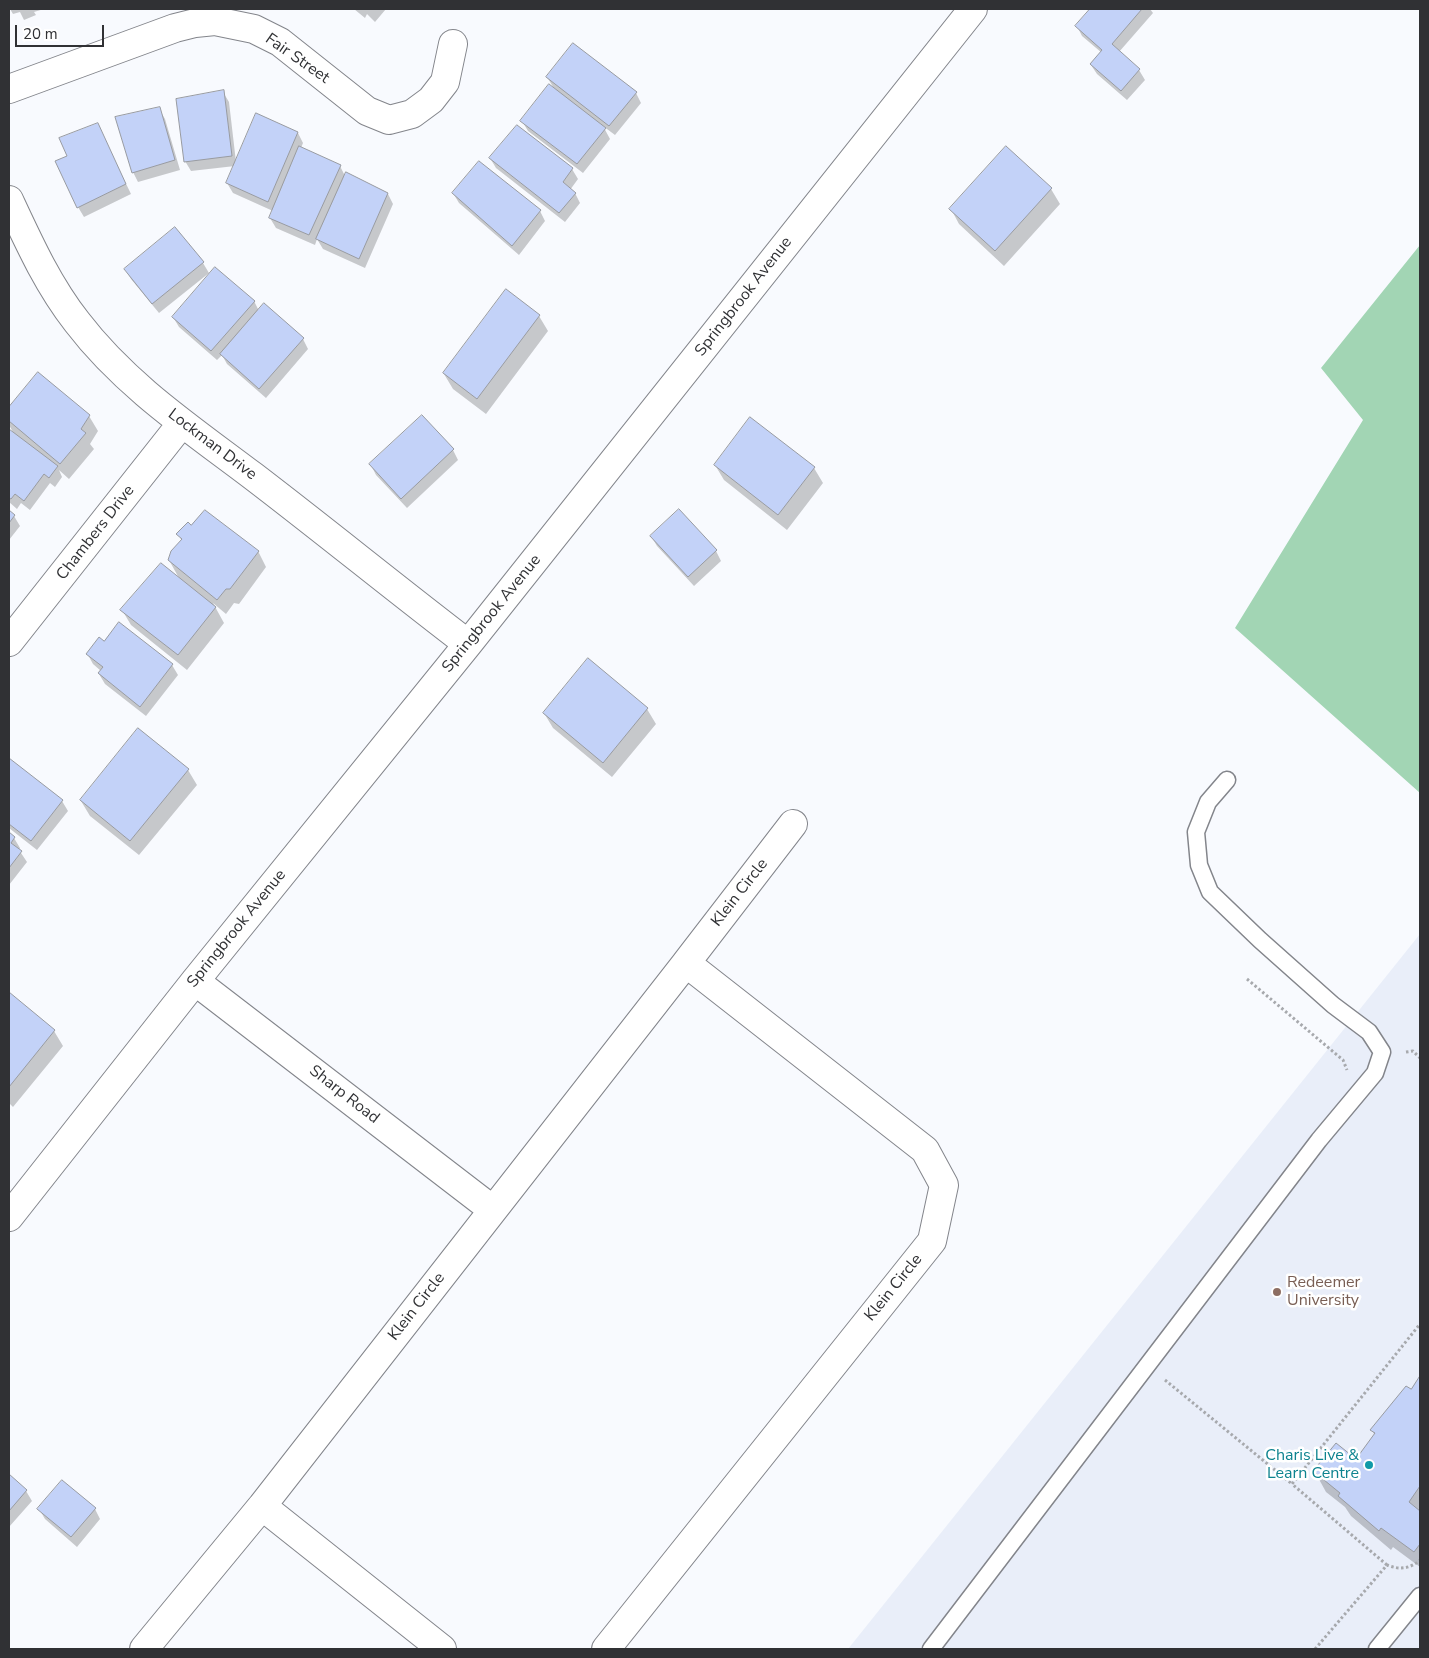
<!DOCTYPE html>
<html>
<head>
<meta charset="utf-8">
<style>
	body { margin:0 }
	#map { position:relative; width:1429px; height:1658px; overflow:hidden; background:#f8fafe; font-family:"Nunito Sans",sans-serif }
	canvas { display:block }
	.frame { position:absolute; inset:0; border:10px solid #303134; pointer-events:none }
	.scale { position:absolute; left:15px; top:25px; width:89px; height:22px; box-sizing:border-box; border:2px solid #303134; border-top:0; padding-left:6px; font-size:15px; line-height:18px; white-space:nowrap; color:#303134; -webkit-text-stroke:4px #fff; paint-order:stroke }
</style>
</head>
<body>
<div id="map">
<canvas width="1429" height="1658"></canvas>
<div class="frame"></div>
<div class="scale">20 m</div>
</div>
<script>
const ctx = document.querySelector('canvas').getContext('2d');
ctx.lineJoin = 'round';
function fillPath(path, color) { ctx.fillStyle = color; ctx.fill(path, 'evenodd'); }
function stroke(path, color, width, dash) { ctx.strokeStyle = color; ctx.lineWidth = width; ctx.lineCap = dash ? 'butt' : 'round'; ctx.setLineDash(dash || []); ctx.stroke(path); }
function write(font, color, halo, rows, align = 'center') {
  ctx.font = font + ' "Nunito Sans",sans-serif'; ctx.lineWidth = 5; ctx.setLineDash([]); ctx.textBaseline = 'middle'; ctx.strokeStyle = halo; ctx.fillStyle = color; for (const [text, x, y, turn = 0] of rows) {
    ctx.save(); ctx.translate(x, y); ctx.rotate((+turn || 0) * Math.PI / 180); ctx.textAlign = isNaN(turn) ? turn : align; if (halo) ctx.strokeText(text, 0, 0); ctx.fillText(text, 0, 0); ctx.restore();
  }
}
fillPath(new Path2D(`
	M1420,934V1649H848Z`), '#e9eef9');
fillPath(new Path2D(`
	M1420,245V793L1235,628L1363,420L1321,368Z`), '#a2d5b4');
fillPath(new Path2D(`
	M10,9H44L34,12L36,15L24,20L20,12L13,14Z
	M354,9H386L375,22L367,14L365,18Z
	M1092,9H1150L1153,13L1119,52L1139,70L1145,80L1127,100L1097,74L1091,65L1102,53L1082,36L1077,26Z
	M547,77L636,93L641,103L615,135L603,126L610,139L583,173L528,131L522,121L555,90Z
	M223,92L229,102L236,162L257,115L298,133L303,143L301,148L340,166L345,176L388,194L393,204L365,268L323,249L317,239L315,245L276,228L270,218L273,211L233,193L227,183L235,166L191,171L185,161Z
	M159,109L165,119L180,170L138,182L133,172Z
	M97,124L131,194L84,217L78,207L68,157Z
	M517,127L572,169L578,179L570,190L575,193L580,203L565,222L496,168L490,158Z
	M1006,148L1051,189L1060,204L1004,266L959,224L951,209Z
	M453,193L540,211L545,221L519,255L459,203Z
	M175,228L203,263L209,273L159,313L131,279L125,269Z
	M254,301L259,311L303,339L308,349L266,398L227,364L222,355L217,360L179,327L173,317Z
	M539,316L548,331L486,414L453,389L444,374Z
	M38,374L89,416L98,431L90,444L94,449L69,479L59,470L62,477L55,487L50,483L30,510L21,503L17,509L9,502V430L14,434L9,425V409Z
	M751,419L814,468L823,483L787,530L724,480L715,465Z
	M453,450L458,460L407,508L376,475L371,465Z
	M9,511L14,516L20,526L9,540Z
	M178,534L258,551L266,567L239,604L234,603L226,614L213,603L224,623L187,670L131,625L122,610L180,580L169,560L182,541Z
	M651,536L716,551L721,561L694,586L657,546Z
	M119,624L172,665L178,675L146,716L105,684L99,674L101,671L93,664L88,655L105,643Z
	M588,660L647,709L656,724L612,777L553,728L544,713Z
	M9,759L62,801L68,811L37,850L9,828Z
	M188,770L197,785L139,855L90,816L81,801Z
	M9,834L14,838L20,848L19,850L27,862L9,885Z
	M9,994L54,1031L63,1046L13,1107L9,1103Z
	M1420,1378V1567L1393,1547L1391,1550L1351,1516L1345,1507L1326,1492L1315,1472L1357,1461L1375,1436L1372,1430L1411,1391Z
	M9,1476L26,1491L32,1501L9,1527Z
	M39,1509H95L100,1519L77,1547L45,1519Z`), '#0003');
const building = new Path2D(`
	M1090,9H1142L1112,44L1140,69L1121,91L1090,64L1102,50L1075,26Z
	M573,43L637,92L609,126L546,77Z
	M549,84L606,128L577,164L520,121Z
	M224,90L232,156L184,162L176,99Z
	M160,107L175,160L132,173L115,117Z
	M256,113L298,132L268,202L226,183Z
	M98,123L126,184L77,208L55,161L67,156L59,138Z
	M517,125L573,168L563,182L576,193L559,213L489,158Z
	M299,146L341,165L309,235L269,218Z
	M1006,146L1052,188L995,251L949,209Z
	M479,161L541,210L512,246L452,193Z
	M346,172L388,193L359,259L316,239Z
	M175,227L204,262L152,304L124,269Z
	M215,267L255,301L211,351L172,317Z
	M506,289L540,315L477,399L443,373Z
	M264,303L304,338L259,389L220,354Z
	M38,372L90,415L81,429L86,433L60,464L9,421V407Z
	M422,415L454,449L401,499L369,464Z
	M750,417L815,467L778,515L714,465Z
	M9,429L58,466L49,478L44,474L24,501L15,494L11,499L9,498Z
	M679,509L717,550L688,577L650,536Z
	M9,510L15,515L9,523Z
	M205,510L259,551L230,589H226L217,600L168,560L171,551L182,539L176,534L188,522L191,525Z
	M161,563L216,607L178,655L120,610Z
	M119,622L173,664L140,707L98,673L103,667L86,654L99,637L104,641Z
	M588,658L648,708L603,763L543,713Z
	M138,728L189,769L130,841L80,800Z
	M9,758L63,800L31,841L9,824Z
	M9,832L15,837L11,843L22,851L9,868Z
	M9,992L55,1030L9,1087Z
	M1420,1376V1486L1409,1502L1420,1511V1544L1414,1552L1381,1528L1379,1531L1338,1496L1340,1493L1313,1471L1336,1443L1356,1459L1375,1433L1370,1430L1406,1386L1411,1389Z
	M9,1474L27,1490L9,1511Z
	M62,1480L96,1508L71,1537L37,1509Z`);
fillPath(building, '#c3d2f8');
stroke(building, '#989ba1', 1);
const lane = new Path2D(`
	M931,1649L1319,1140L1375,1073L1382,1052L1369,1032L1333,1005L1260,940L1210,892L1199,865L1196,832L1208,802L1227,780
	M1377,1649L1420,1596`);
const street = new Path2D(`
	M9,89L175,28L195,23L215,21L254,29L280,42L367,111L389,120L412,114L431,100L445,82L453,44
	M9,200C29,243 48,285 77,322C125,385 191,429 253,476C325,531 396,589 468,644
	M9,642L182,423
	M195,981L493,1210
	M9,1217L195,981L468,644L973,9
	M262,1506L442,1649
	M144,1649L262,1506L686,963
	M606,1649L932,1241L944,1185L925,1150L686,963L793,824`);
stroke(lane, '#83858b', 19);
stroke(street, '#83858b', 30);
stroke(new Path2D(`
	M1247,979L1343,1060L1347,1070
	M1406,1052L1413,1051L1420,1058
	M1165,1380L1292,1484
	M1387,1565L1292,1484L1420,1324
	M1315,1649L1387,1565C1399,1570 1410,1569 1420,1560`), '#a7a9ad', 3, [2.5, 2.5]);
stroke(lane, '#fff', 16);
stroke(street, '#fff', 28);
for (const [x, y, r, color] of [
	[1277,1292,5,"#8d6e63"],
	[1369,1465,5,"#0f9aa8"]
]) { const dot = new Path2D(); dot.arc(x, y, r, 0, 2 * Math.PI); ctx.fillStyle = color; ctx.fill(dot); stroke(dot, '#fff', 2); }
write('16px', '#303134', '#fff', [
	["Fair Street",297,59,35],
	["Springbrook Avenue",744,297,-52],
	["Lockman Drive",212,445,37],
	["Chambers Drive",96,533,-52],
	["Springbrook Avenue",492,614,-51],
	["Klein Circle",740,893,-52],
	["Springbrook Avenue",237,929,-51],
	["Sharp Road",344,1095,38],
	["Klein Circle",894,1288,-51],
	["Klein Circle",417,1307,-52]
]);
write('16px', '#785e54', '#fff', [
	["Redeemer",1287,1283],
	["University",1287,1301]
], 'left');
write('16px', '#0d838f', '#fff', [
	["Charis Live &",1359,1456],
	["Learn Centre",1359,1474]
], 'right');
</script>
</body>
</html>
